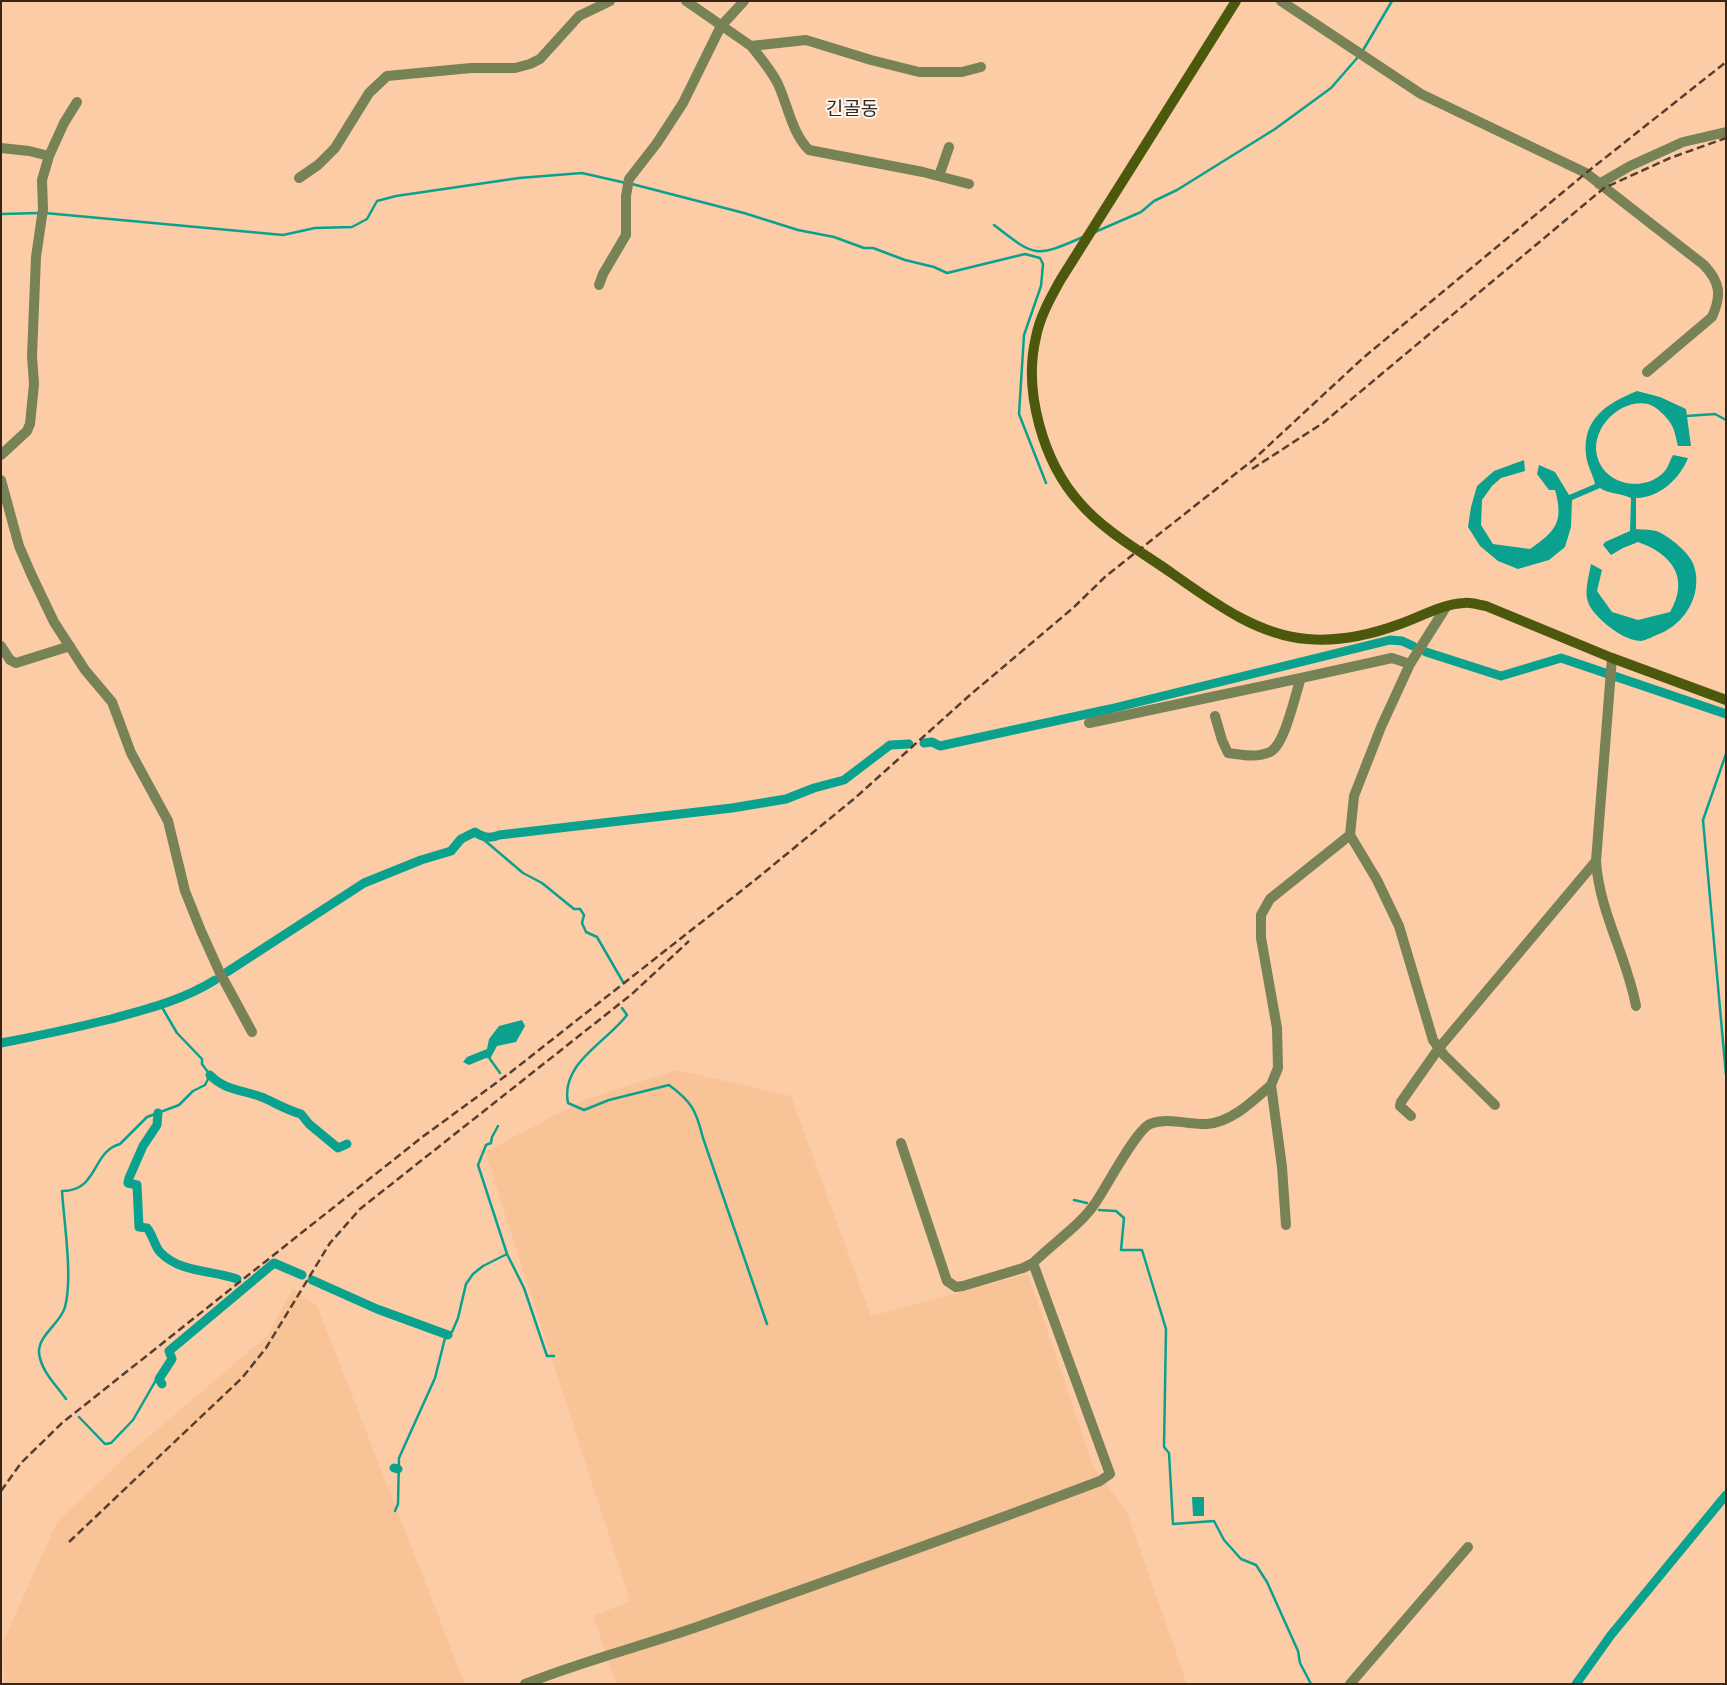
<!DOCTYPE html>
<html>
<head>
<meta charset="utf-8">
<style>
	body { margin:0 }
	#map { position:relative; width:1727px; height:1685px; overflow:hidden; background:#fccca7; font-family:Poppins,sans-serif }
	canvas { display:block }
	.frame { position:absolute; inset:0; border:2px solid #372517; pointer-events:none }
</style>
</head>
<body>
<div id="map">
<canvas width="1727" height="1685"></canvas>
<div class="frame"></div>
</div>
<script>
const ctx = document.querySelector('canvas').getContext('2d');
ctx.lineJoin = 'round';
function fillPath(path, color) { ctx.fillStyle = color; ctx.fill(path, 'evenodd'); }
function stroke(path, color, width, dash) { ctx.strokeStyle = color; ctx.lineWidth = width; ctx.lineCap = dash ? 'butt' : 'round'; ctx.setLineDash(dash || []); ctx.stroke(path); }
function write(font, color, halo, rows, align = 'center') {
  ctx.font = font + ' Poppins,"Noto Sans KR",sans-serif'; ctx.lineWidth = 4; ctx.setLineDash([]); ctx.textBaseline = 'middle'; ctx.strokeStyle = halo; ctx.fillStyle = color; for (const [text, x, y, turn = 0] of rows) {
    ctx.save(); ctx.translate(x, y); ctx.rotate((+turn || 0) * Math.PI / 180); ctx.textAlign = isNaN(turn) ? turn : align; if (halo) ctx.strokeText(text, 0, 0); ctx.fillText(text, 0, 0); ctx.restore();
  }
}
fillPath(new Path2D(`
	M677,1070L791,1096L871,1316L1028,1274L1094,1468L1127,1512L1187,1684H616L593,1616L630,1601L485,1152L586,1099Z
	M293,1289L317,1306L465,1684H5L2,1644L57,1522L134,1449L267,1336Z`), '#f9c398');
fillPath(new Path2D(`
	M1637,391L1660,397L1686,409L1691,446H1678C1676,439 1675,430 1671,424C1667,417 1656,406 1648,404C1619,398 1588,431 1598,459C1607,486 1645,492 1664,472C1668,468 1670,460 1673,455L1688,458C1680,478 1660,498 1636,498V529C1643,530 1652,529 1659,532C1671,538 1690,553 1694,566C1703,594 1685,624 1659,634C1654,636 1647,640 1641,641C1629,641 1616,632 1607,625C1581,603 1585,595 1591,564L1602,570L1597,591L1612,612L1638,620L1670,612C1690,578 1672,554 1638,542L1623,548L1611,555L1603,545L1605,542L1630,531L1631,498C1621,493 1609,494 1600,488L1572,500L1571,527L1565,547L1549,560L1518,569L1498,561L1480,546L1468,527L1471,507L1477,486L1494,471L1524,460L1525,471L1501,478L1492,486L1482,500L1481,525L1493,544L1530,549C1556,531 1564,522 1555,490H1549L1537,474L1539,465L1555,472L1569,495L1595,484C1593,475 1587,465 1586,455C1582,418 1608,403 1637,391Z
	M522,1020L525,1026L516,1042L497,1046L490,1059L486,1058L469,1065L463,1062L467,1057L487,1049L489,1039L499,1026Z
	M1192,1497H1204V1516H1193Z`), '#0aa28e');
stroke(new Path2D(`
	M1362,52L1392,1
	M632,184L744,213L798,230L834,237L864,248H873L905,260L934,267L947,273L1025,254L1040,258L1043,264L1041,286L1024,335L1019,414L1046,483
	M45,213L283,235L315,228L352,227L367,219L377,201L396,196L519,178L582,173L626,183
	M1,214L40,213
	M994,225C1035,257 1035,258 1083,237
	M1095,232L1141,212L1154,201L1177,190L1275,129L1331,88L1358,57
	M1686,416L1715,414L1726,420
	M1726,754L1703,820L1726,1075
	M483,839L523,873L542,883L574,909H580L584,915L582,923L586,932L597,937L623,982
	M622,1008L627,1015C607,1042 560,1063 568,1103L584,1110L609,1100L669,1085C692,1102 696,1110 703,1138L767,1324
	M490,1059L500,1073
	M1074,1200L1087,1203
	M1099,1210L1116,1211L1124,1218L1121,1250H1142L1166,1329L1164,1447L1169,1453L1173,1524L1214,1521L1224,1540L1241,1559L1256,1565L1267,1582L1298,1651L1300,1663L1311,1684
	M507,1254L524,1288L547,1356H554
	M66,1399C56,1385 41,1371 39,1353C38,1335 61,1323 65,1307C73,1277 64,1223 62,1191C99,1191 91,1152 120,1144L147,1117L179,1105L193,1091L205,1085L210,1075L202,1064V1059L177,1033L163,1009
	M79,1417L105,1444L111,1443L133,1420L156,1380L159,1379
	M395,1511L398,1504L399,1458L435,1378L445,1338L452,1332L458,1318L466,1284L473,1274L483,1266L507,1254L478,1165L486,1145L491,1143L492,1137L498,1126`), '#0aa28e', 2.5);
stroke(new Path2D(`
	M1426,652L1501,676L1561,658L1726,714
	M924,743L932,742L940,746L1110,709L1390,640L1402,641L1413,646
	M227,972L364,883L421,860L451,851L461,839L475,832C482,837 491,839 499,835L732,808L786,799L814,788L844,780L890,745L909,744
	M1,1043C38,1036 74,1028 111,1019C148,1009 183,1000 215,980
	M210,1075C225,1091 245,1090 264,1098C277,1104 287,1110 301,1114L309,1124L338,1148L347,1144
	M158,1113L157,1125L143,1146L129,1178L128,1183L137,1185L139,1227L147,1228C153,1235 154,1245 160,1252C180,1273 211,1270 237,1279
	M312,1280L377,1309L448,1335
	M162,1384L159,1379L172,1359L169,1351L274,1263L302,1275
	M394,1468L398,1469
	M1576,1684L1611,1635L1726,1495`), '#0aa28e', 9);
stroke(new Path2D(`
	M686,1L751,46L806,40L871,60L919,72H962L981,67
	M1281,1L1421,94L1586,173L1704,265C1720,282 1722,295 1712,317L1647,372
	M751,46C761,58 771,70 778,84C788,106 792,133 809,150L923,172L969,184
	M1,148L29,151L49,156
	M939,176L949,147
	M299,178L318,165L335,148L369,93L387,76L471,68H515L530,64L540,59L579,16L610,1
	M1599,184L1630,166L1683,142L1726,132
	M599,285L603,274L626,235V196L629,179L657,143L683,103L721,26L744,1
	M1,455L27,431L30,424L34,384L32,356L36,257L43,209L42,180L49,156L64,123L77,102
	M1,480L19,546L32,576L54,622L85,670L112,702L131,753L168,821L185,891L201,931L220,973L252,1032
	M1,646L10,660L16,663L70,646
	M1410,664L1446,607
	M1215,716L1222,740L1228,753C1242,755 1257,758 1270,752C1285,745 1295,694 1301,678L1392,658L1410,664L1381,727L1354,796L1350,835L1270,899L1261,915V938L1277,1028L1278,1068L1271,1085
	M1089,723L1301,678
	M1350,835L1377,880L1399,926L1433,1040L1444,1055L1495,1105
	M1596,861C1599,911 1627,957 1636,1006
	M1411,1116L1400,1106L1401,1102L1439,1048L1596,861L1612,658
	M901,1143L947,1281L956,1287L963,1286L1023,1268L1033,1263C1053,1243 1081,1225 1096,1202C1107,1186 1136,1130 1150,1124C1168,1117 1189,1125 1207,1124C1232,1122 1253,1101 1271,1085L1282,1167L1286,1225
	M525,1684C580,1662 638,1647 694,1628C830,1580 965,1532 1100,1481L1110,1474L1033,1263
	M1350,1684L1468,1547`), '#778256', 10);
stroke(new Path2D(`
	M1236,1L1061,279C1051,297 1040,316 1036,337C1023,391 1043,462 1080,503C1105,532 1142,552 1173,574C1213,602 1257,635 1307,639C1340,642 1370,635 1400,624C1420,617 1442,604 1464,603C1471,602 1479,605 1486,606L1612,658L1726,700`), '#4c590c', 10);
stroke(new Path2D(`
	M1252,469L1323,423L1604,188L1670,158L1726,138
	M1,1491L21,1463L62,1423L421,1138L511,1072L755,880L855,798L970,695L1073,608L1106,576L1253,460L1363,358L1586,173L1726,62
	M69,1542L242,1378L266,1348L330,1243L360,1209L632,994L689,941`), '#563f2e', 2.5, [8, 4]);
write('19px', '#372517', '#fcf7f3', [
	["긴골동",852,110]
]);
</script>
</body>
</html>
